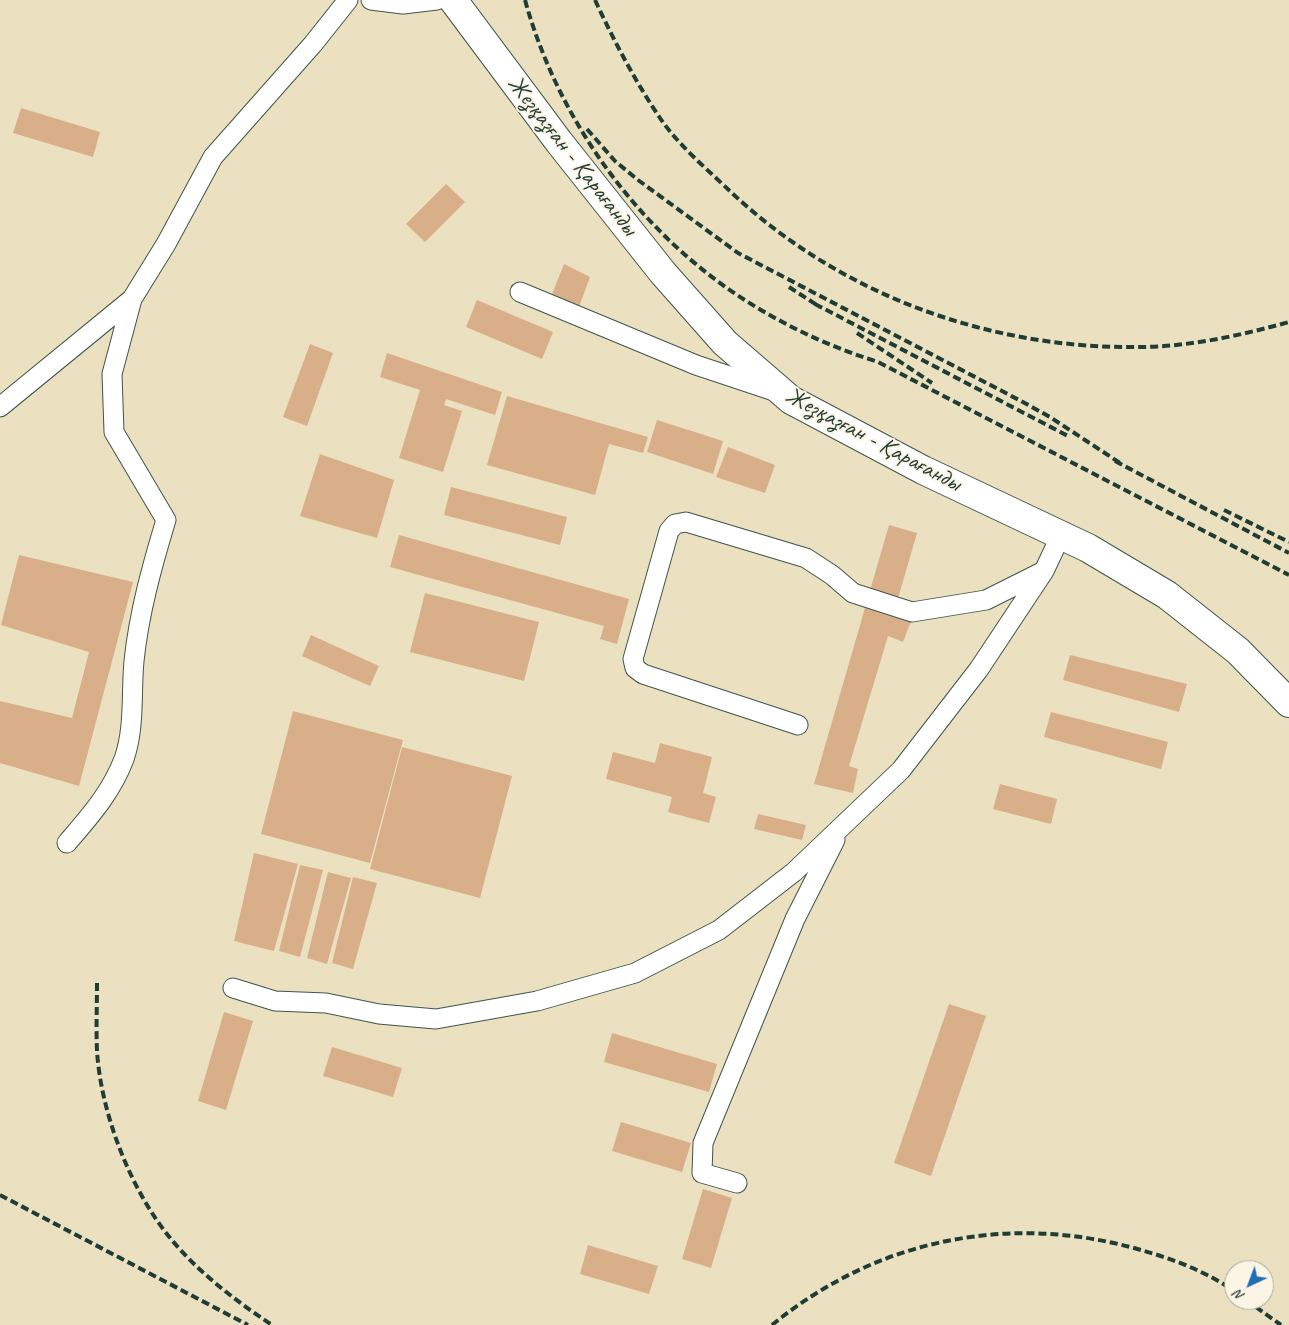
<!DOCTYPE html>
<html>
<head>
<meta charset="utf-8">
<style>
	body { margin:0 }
	#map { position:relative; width:1289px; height:1325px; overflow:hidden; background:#ebe1c0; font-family:Caveat,sans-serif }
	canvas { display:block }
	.north { position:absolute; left:1224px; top:1260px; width:50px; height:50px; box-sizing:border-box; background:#fcf5e5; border:1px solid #a4ab9e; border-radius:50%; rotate:223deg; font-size:14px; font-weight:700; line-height:20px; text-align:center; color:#1f3d34 }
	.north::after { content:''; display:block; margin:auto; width:18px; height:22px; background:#1f6fb2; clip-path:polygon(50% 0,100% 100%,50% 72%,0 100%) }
</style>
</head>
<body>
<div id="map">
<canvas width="1289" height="1325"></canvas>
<div class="north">N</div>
</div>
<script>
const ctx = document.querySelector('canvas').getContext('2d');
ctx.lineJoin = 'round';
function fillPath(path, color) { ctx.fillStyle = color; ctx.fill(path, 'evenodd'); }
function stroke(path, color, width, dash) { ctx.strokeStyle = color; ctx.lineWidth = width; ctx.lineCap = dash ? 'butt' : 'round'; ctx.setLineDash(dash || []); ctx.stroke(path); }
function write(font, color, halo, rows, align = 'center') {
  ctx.font = font + ' Caveat,sans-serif'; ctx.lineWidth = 4; ctx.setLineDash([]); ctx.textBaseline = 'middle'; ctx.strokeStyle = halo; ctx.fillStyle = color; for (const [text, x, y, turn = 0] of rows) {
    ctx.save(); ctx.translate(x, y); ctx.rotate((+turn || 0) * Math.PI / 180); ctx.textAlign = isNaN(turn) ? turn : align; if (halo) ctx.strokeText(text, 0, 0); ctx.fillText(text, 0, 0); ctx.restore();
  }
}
fillPath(new Path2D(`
	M21,108L100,132L93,157L13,133Z
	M446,184L465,202L425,242L406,224Z
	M564,264L590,277L579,307L552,294Z
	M477,300L553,332L542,359L466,327Z
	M310,344L333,353L307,426L283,417Z
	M387,353L502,392L495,415L446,399L444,405L462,411L443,472L399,458L420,390L380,377Z
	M507,396L648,437L643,453L609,444L595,495L487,465Z
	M657,420L723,441L713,474L647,452Z
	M728,447L775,465L765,493L716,477Z
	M320,454L394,480L377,538L300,516Z
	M451,487L567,517L560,545L444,515Z
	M889,525L917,533L894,612L913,616L903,642L888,636L849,766L858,769L853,793L814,784Z
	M399,535L629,599L617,644L600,639L604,626L390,567Z
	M19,555L133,582L79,786L0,763V701L72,718L89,652L1,625Z
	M425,593L539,622L524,681L410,652Z
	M311,635L379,666L370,686L302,656Z
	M1070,655L1187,684L1179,712L1063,680Z
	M293,711L403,740L370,863L261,834Z
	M1051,712L1168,742L1161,769L1044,737Z
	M660,743L712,757L703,793L716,797L709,823L668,812L672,797L606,779L613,752L655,763Z
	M402,747L512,776L480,898L370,869Z
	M1000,784L1057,799L1051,824L993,809Z
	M758,814L806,825L802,840L754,829Z
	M254,853L298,864L274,951L234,941Z
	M300,865L323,870L300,957L279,951Z
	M328,872L351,878L327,964L307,958Z
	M353,877L377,883L353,969L332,963Z
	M949,1004L986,1016L931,1176L894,1163Z
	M224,1012L253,1021L226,1110L198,1101Z
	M612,1033L717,1064L709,1092L604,1062Z
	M332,1047L402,1068L393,1097L323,1076Z
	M621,1122L691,1143L682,1172L612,1151Z
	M703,1189L732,1198L711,1268L682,1259Z
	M588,1245L658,1266L649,1294L580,1274Z`), '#d9af8a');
const minor = new Path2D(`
	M371,0L403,4L437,0
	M520,292L696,365L774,391
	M0,407L132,299
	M798,725L643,674L635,668L633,659L669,531L675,524L686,522L806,558L832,575L853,593L912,612L986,600L1044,571L1061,535
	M67,843C90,816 111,793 124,759C135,728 131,692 134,661C139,613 152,566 166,520L114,432L112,374L132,299L166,244L213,157L313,44L348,0
	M233,988L275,1001L326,1003L379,1014L436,1019L537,1001L635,973L719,930L794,872L901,770L979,669L1044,571
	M737,1183L702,1173L703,1143L795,919L835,840`);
const highway = new Path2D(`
	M453,0L559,142L663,273L725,343L791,400L923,470L1088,548L1167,595L1238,651L1289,703`);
stroke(minor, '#3e5649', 21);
stroke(highway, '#3e5649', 30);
stroke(minor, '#fff', 19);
stroke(highway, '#fff', 28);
stroke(new Path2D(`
	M525,0C560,127 647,243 761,310C798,332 837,349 878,362L1289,575
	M595,0C614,41 635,81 660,118C678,145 709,171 733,194C844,297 993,350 1144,347C1193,346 1242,335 1289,322
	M587,129L615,161L638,180L738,253L1021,401L1050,417L1120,463
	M789,287L820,307
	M815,304L1068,436
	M857,333L932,383
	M1115,461L1289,553
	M1224,510L1289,542
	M97,983C97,1006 96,1029 97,1051C101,1114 131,1191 171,1239C199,1273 236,1301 272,1325
	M0,1195L248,1325
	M1246,1300L1281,1325
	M772,1325C877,1239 1010,1212 1141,1250C1173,1259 1207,1272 1234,1291`), '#1f3d34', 4, [8, 4]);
write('24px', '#1f3d34', '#fcf5e5', [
	["Жезқазған - Қарағанды",572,156,52],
	["Жезқазған - Қарағанды",873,440,28]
]);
</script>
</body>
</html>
